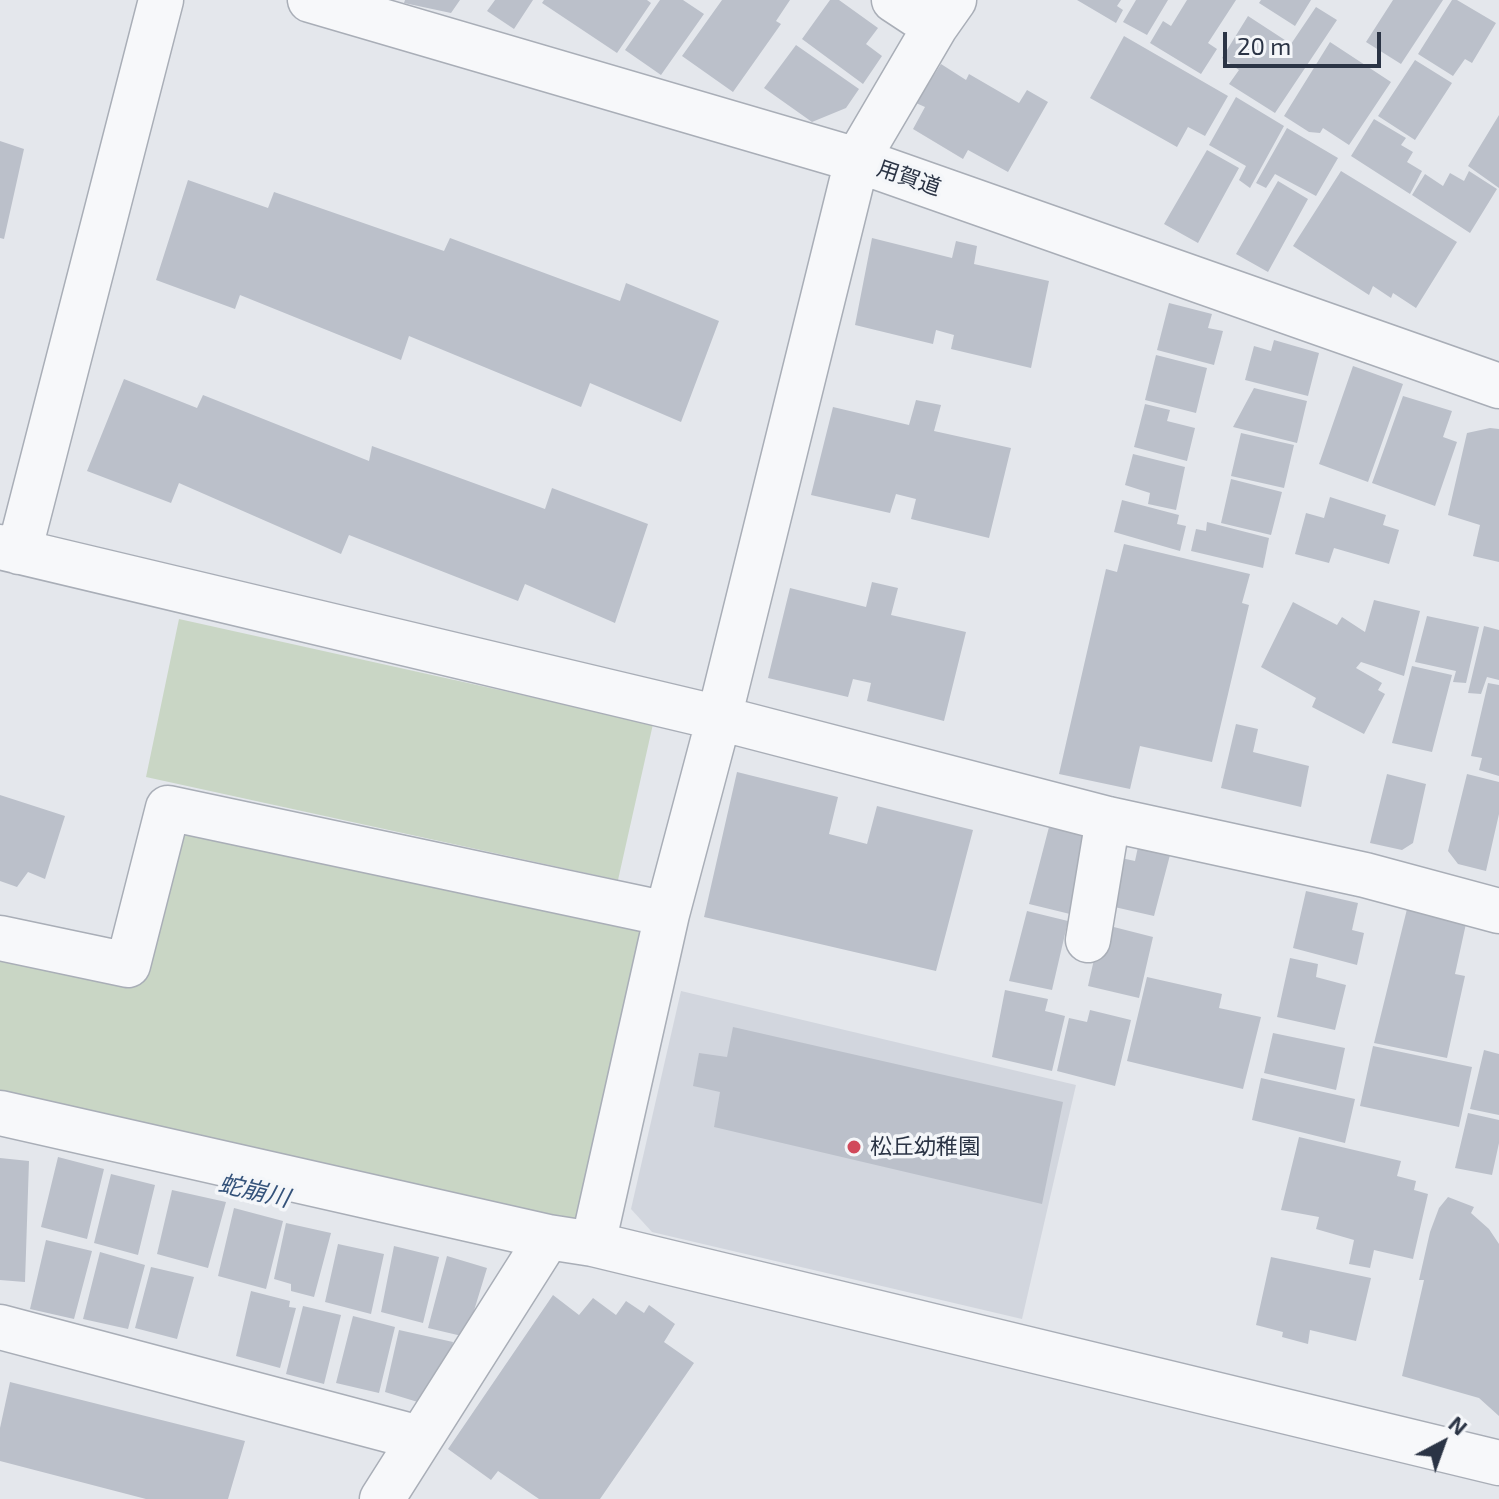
<!DOCTYPE html>
<html>
<head>
<meta charset="utf-8">
<style>
	body { margin:0 }
	#map { position:relative; width:1499px; height:1499px; overflow:hidden; background:#e4e7ec; font-family:"Exo 2",sans-serif }
	canvas { display:block }
	.north { position:absolute; left:1403px; top:1403px; width:80px; height:80px; -webkit-text-stroke:6px #f4f6f9; paint-order:stroke; rotate:41deg; font-size:22px; font-weight:700; line-height:32px; text-align:center; color:#2b3445 }
	.north::after { content:''; display:block; margin:auto; width:28px; height:36px; background:#2b3445; clip-path:polygon(50% 0,100% 100%,50% 72%,0 100%) }
	.scale { position:absolute; left:1223px; top:32px; width:158px; height:36px; box-sizing:border-box; border:4px solid #2b3445; border-top:0; padding-left:10px; font-size:24px; line-height:28px; white-space:nowrap; color:#2b3445; -webkit-text-stroke:6px #f4f6f9; paint-order:stroke }
</style>
</head>
<body>
<div id="map">
<canvas width="1499" height="1499"></canvas>
<div class="north">N</div>
<div class="scale">20 m</div>
</div>
<script>
const ctx = document.querySelector('canvas').getContext('2d');
ctx.lineJoin = 'round';
function fillPath(path, color) { ctx.fillStyle = color; ctx.fill(path, 'evenodd'); }
function stroke(path, color, width, dash) { ctx.strokeStyle = color; ctx.lineWidth = width; ctx.lineCap = dash ? 'butt' : 'round'; ctx.setLineDash(dash || []); ctx.stroke(path); }
function write(font, color, halo, rows, align = 'center') {
  ctx.font = font + ' "Exo 2","Noto Sans JP",sans-serif'; ctx.lineWidth = 7; ctx.setLineDash([]); ctx.textBaseline = 'middle'; ctx.strokeStyle = halo; ctx.fillStyle = color; for (const [text, x, y, turn = 0] of rows) {
    ctx.save(); ctx.translate(x, y); ctx.rotate((+turn || 0) * Math.PI / 180); ctx.textAlign = isNaN(turn) ? turn : align; if (halo) ctx.strokeText(text, 0, 0); ctx.fillText(text, 0, 0); ctx.restore();
  }
}
fillPath(new Path2D(`
	M681,991L1076,1085L1022,1319L652,1232L631,1209Z`), '#d2d6de');
fillPath(new Path2D(`
	M179,619L653,724L618,880L146,777Z
	M183,828L642,926L577,1220L0,1096V955L138,983Z`), '#c9d6c5');
fillPath(new Path2D(`
	M405,0H460L451,13L404,3Z
	M495,0H533L514,29L487,11Z
	M544,0H647L651,3L617,53L542,3Z
	M660,0H683L704,14L661,75L625,50Z
	M722,0H790L776,21L781,24L733,92L682,56Z
	M830,0H839L878,28L866,44L882,56L863,84L802,39Z
	M1077,0H1121L1117,6L1123,10L1116,23Z
	M1136,0H1168L1147,35L1123,22Z
	M1187,0H1236L1208,43L1217,49L1201,74L1150,43L1163,21L1171,26Z
	M1261,0H1311L1295,26L1259,3Z
	M1393,0H1443L1401,64L1366,42Z
	M1452,0H1457L1496,23L1472,63L1465,59L1453,76L1418,54Z
	M1316,7L1337,20L1275,113L1229,84L1239,70L1222,58L1248,16L1291,44Z
	M1124,36L1228,96L1205,136L1188,127L1177,147L1090,98Z
	M1330,42L1391,82L1349,145L1323,128L1320,133L1309,132L1284,116Z
	M796,45L859,89L846,108L812,122L764,88Z
	M1415,60L1452,83L1415,140L1378,116Z
	M941,64L966,80L969,74L1019,103L1027,90L1048,102L1008,172L968,150L963,159L913,129L925,107L916,103Z
	M1236,97L1284,126L1250,188L1239,180L1246,166L1209,145Z
	M1499,115V188L1468,166Z
	M1374,119L1406,138L1401,145L1413,152L1407,162L1422,171L1410,194L1351,156Z
	M1287,128L1338,158L1316,196L1275,174L1266,188L1256,183Z
	M0,141L24,149L4,239L0,238Z
	M1207,150L1239,168L1198,243L1164,224Z
	M1341,171L1457,242L1416,308L1393,293L1391,298L1373,286L1369,295L1293,246Z
	M1469,171L1497,189L1470,233L1412,195L1425,174L1443,186L1450,173L1464,181Z
	M188,180L268,208L274,192L444,251L450,238L620,301L626,283L719,321L681,422L590,383L581,407L409,336L401,360L240,295L235,309L156,280Z
	M1278,181L1308,199L1268,272L1236,254Z
	M872,238L952,258L956,241L977,246L974,264L1049,281L1031,368L951,349L954,335L936,330L933,344L855,325Z
	M1169,303L1212,314L1208,328L1223,331L1214,365L1157,350Z
	M1274,340L1319,353L1308,396L1245,380L1254,346L1271,351Z
	M1156,355L1207,368L1196,413L1145,400Z
	M1353,366L1403,384L1368,482L1319,464Z
	M124,379L197,408L203,395L369,461L372,446L545,509L552,488L648,524L615,623L525,584L518,601L349,535L341,554L179,483L171,503L87,471Z
	M1254,388L1307,401L1297,443L1233,427Z
	M1403,396L1452,411L1443,437L1457,442L1435,506L1372,483Z
	M916,400L941,405L934,431L1011,448L989,538L911,519L916,499L896,494L890,513L811,495L833,407L909,425Z
	M1145,404L1170,410L1167,421L1195,428L1187,461L1134,447Z
	M1490,428L1499,429V562L1473,556L1480,525L1448,515L1467,433Z
	M1241,433L1294,445L1284,488L1231,476Z
	M1133,454L1185,467L1176,510L1148,504L1150,493L1125,485Z
	M1231,479L1282,492L1271,535L1221,523Z
	M1330,497L1386,515L1383,525L1399,530L1389,564L1334,548L1329,563L1295,554L1306,513L1324,518Z
	M1122,500L1179,515L1177,524L1186,526L1180,551L1114,532Z
	M1207,522L1269,538L1263,568L1191,551L1196,529L1206,531Z
	M1124,544L1250,574L1242,603L1249,605L1212,762L1140,746L1130,789L1059,774L1106,569L1117,572Z
	M872,582L898,588L891,615L966,632L944,721L867,701L871,683L853,679L848,697L768,678L790,588L866,607Z
	M1374,600L1420,611L1404,676L1361,662L1356,668L1382,683L1378,690L1385,694L1364,734L1312,707L1316,698L1261,667L1293,602L1337,625L1342,617L1365,632Z
	M1427,616L1479,627L1466,683L1453,682L1456,671L1415,662Z
	M1484,626L1499,630V680L1487,677L1481,694L1468,693Z
	M1412,666L1452,675L1432,752L1392,743Z
	M1488,683L1499,685V776L1479,770L1482,758L1471,756Z
	M1236,724L1258,729L1253,752L1309,766L1301,807L1221,788Z
	M737,772L838,797L829,834L867,844L877,806L973,830L936,971L704,917Z
	M1387,774L1426,784L1413,843L1402,850L1370,843Z
	M1467,774L1499,782V814L1486,871L1458,864L1448,851Z
	M0,795L65,816L45,879L28,872L17,887L0,881Z
	M1049,827L1087,837L1070,914L1029,904Z
	M1138,847L1170,855L1154,916L1110,906L1121,858L1135,861Z
	M1306,891L1358,903L1352,930L1364,933L1357,965L1293,948Z
	M1408,905L1467,919L1455,974L1465,976L1447,1058L1374,1043Z
	M1027,911L1068,921L1052,990L1009,981Z
	M1102,924L1153,937L1139,998L1088,986Z
	M1290,958L1318,964L1316,977L1346,985L1335,1030L1277,1017Z
	M1147,977L1222,994L1219,1008L1261,1017L1243,1089L1127,1061Z
	M1005,990L1048,999L1045,1011L1065,1016L1052,1071L992,1057Z
	M1090,1010L1131,1020L1115,1086L1057,1071L1069,1018L1087,1022Z
	M733,1027L1063,1102L1042,1204L714,1127L720,1092L693,1086L699,1053L727,1057Z
	M1273,1033L1345,1048L1336,1090L1264,1073Z
	M1373,1046L1472,1067L1459,1127L1360,1106Z
	M1484,1050L1499,1054V1115L1470,1109Z
	M1261,1078L1355,1099L1345,1143L1252,1120Z
	M1468,1113L1499,1120V1143L1492,1175L1455,1168Z
	M1299,1137L1401,1161L1397,1176L1416,1181L1414,1190L1428,1194L1413,1259L1374,1250L1370,1268L1349,1264L1354,1240L1316,1229L1319,1217L1281,1210Z
	M58,1157L104,1169L87,1239L41,1227Z
	M0,1158L29,1161L25,1282L0,1280Z
	M111,1174L155,1185L138,1255L94,1243Z
	M172,1190L226,1202L208,1268L157,1254Z
	M1448,1197L1474,1207L1471,1213L1489,1229L1499,1244V1416L1479,1398L1402,1376L1424,1280H1419L1430,1232L1439,1208Z
	M234,1208L283,1221L266,1289L218,1276Z
	M286,1223L331,1233L314,1297L291,1291V1284L274,1279Z
	M46,1240L92,1251L74,1319L30,1309Z
	M338,1244L384,1254L371,1314L325,1302Z
	M394,1246L439,1257L423,1323L381,1312Z
	M100,1252L145,1265L128,1329L83,1319Z
	M447,1256L487,1268L466,1337L428,1328Z
	M1271,1257L1371,1278L1356,1341L1310,1330L1308,1344L1282,1337L1283,1332L1256,1325Z
	M151,1267L194,1277L177,1339L135,1328Z
	M251,1291L290,1301L289,1307L296,1308L280,1368L236,1356Z
	M553,1295L579,1315L593,1298L616,1315L626,1301L644,1313L649,1305L675,1324L664,1342L694,1363L600,1499H539L498,1471L491,1480L448,1449Z
	M303,1306L341,1315L324,1384L286,1374Z
	M353,1316L395,1327L379,1393L336,1383Z
	M399,1330L453,1342L449,1361L421,1403L385,1392Z
	M10,1382L245,1441L228,1499H146L0,1461V1428Z`), '#bbc0ca');
const minor = new Path2D(`
	M310,0L857,160L1499,386
	M894,0L935,27
	M0,547L719,718L1108,819L1365,875L1499,911
	M19,552L161,0
	M0,938L128,965L168,808L667,914
	M1088,940L1108,819
	M0,1113L548,1237L593,1244L1499,1463
	M593,1244L667,914L719,718L857,160L935,27L954,0
	M0,1327L419,1438
	M382,1499L548,1237`);
stroke(minor, '#a9aeb7', 47);
stroke(minor, '#f7f8fa', 44);
for (const [x, y, r, color] of [
	[854,1147,8,"#d1495b"]
]) { const dot = new Path2D(); dot.arc(x, y, r, 0, 2 * Math.PI); ctx.fillStyle = color; ctx.fill(dot); stroke(dot, '#f4f6f9', 3); }
write('22px', '#2b3445', '#f4f6f9', [
	["用賀道",909,178,19]
]);
write('22px', '#2b3445', '#f4f6f9', [
	["松丘幼稚園",870,1147]
], 'left');
write('italic 24px', '#34527a', '#f4f6f9', [
	["蛇崩川",254,1191,13]
]);
</script>
</body>
</html>
